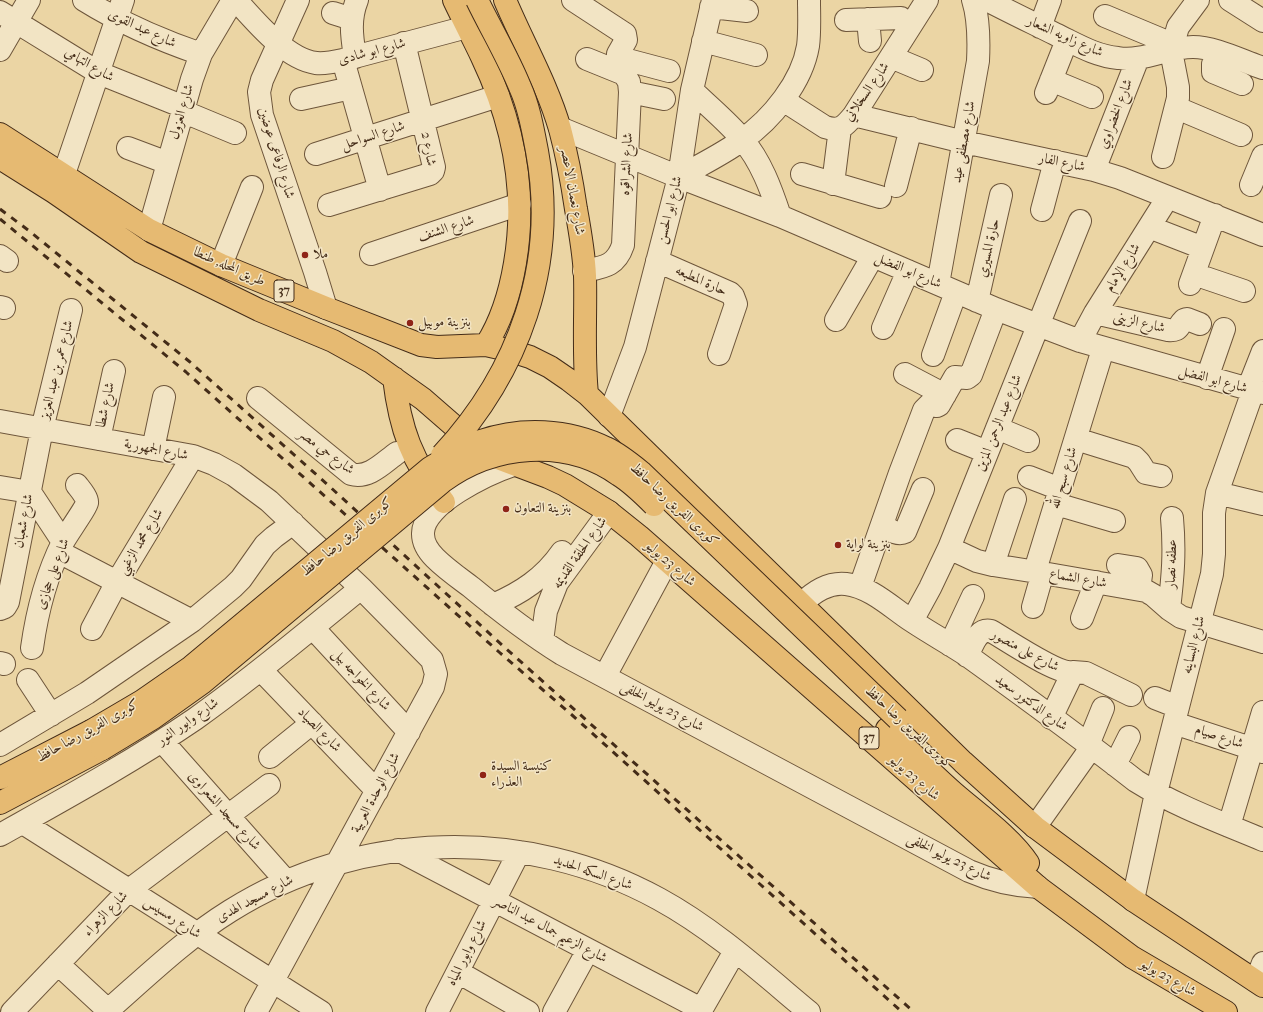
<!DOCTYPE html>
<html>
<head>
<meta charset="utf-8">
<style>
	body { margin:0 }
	canvas { display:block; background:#ebd5a4 }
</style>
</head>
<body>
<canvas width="1263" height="1012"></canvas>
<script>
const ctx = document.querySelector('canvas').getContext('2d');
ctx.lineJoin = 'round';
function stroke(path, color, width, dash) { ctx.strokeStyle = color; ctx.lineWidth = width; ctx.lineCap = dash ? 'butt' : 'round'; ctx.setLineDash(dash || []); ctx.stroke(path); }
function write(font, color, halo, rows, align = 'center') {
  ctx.font = font + ' "IM FELL French Canon",Amiri,serif'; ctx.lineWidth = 3; ctx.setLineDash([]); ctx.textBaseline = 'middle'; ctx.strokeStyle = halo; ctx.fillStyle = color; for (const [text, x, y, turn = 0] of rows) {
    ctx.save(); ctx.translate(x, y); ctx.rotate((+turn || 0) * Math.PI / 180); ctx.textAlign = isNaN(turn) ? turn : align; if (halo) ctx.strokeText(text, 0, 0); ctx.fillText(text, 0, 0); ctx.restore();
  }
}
const minor = new Path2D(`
	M84,0C121,23 160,40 201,54
	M236,0C255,21 286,59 316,63C325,64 334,62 343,60L467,27
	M298,0L262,80L259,92L262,115L315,272L326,308
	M573,0L625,34L626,40L618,54L620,58L669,71
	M987,0C1010,12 1033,23 1055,34C1076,44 1095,56 1118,58C1143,62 1168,47 1193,47C1215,47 1242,61 1263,68
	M1230,0L1263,21
	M711,7L747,11
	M0,12L99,73L184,107
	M333,13L352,19
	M1105,16L1172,44
	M868,19L870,41
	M846,20L901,18
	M1040,27L1050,0
	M703,41L756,55
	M0,50L29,0
	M1218,52L1213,64V72L1242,84
	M355,57C352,37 349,20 357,0
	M891,57L922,70
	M343,60L380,190
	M1051,80L1092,97
	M692,90C708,106 728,122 742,139C761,161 771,189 780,216
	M630,92L664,99
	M1046,93L1067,40
	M301,99L351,88
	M783,100L825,127C840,132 845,126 854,115L927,0
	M1177,108L1241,135
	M182,111L235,133
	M854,115L964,142L1094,170L1120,178L1263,235
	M560,128L679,177L780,216L996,309L1080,341L1263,393
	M128,148L168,163
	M316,154L498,96
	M1163,157L1178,98V87L1171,51L1178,27L1198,0
	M1094,170L1138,58
	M64,174L123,0
	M802,174L880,197
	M679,177C700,165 723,154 742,140C772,119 802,82 808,46C810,31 809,15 809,0
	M833,184L840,128
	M1251,185L1263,156
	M896,186L911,128
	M329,205L430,174L433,171L434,167L404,43
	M1042,210L1055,161
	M1149,227L1203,248
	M149,230L192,79L201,54L233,0
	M371,254L520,204
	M0,256L7,261
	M657,261L730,293L733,296L736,304L719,354
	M221,265L252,187
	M584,271C604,267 616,266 623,245L630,92L629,82L624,74L587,59
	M1194,274L1244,291
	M938,284L978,61C979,41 979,19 973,0
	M1190,284L1215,215
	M977,301L1001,195
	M0,307L4,308
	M1095,313L1168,330C1180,331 1177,327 1184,320L1187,319L1200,324
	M836,320L873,256
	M883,328L908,271
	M1080,341L1095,313L1168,197
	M933,355L956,292
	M905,374L945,395
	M1207,378L1224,329
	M1248,389L1263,351
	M258,398L351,474C369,479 383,463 397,453
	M609,416L635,347L679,177L692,90L713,0
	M0,421L193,456L214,464L234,475L269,501L361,588L432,660L436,674L433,687L256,1012
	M997,428L1028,441
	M99,439L114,371
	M1076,439L1134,457L1139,462L1146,473L1161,476
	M957,440L987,452
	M153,449L164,397
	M513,465C489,473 422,504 423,534C423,543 429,552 435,558C446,569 459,578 471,587C500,611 530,634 562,654L969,871C992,881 1014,886 1038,887
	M1029,477L1060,489
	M0,487L30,492L63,542
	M1217,493L1263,504
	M1056,504L1114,521
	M882,525C889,529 897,536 905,532L923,489
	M949,548L977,561L993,565L1037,572L1146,591L1153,595L1169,609L1181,617L1263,642
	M59,552L192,621
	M993,565L1015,499
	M1118,565L1137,568L1141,575L1139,589
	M860,587L900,473L924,410L929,405L937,406L939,405L955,377L967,378L971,375L996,309
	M801,604C814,592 828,582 846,584C871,587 892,608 912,621C930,633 950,644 968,656C1025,697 1081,738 1136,781C1176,806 1220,822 1263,840
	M493,605C521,593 544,578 562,552
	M1033,607L1041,579L1037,570V564L1103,349
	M0,609L5,607L8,602L42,429L71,310
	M1169,609C1173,576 1175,551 1172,518
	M1082,618L1096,582
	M912,621L930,588L949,548L1080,221
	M313,628L409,732
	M92,629L117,582L193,456
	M542,641L546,611L557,583L609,512
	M950,645L973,596
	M32,648C37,612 46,576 63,542C66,536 87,506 87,503C88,498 80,489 77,485
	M967,656C973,645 977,628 991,631C1007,640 1058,675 1073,672
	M0,663L4,664
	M261,670L377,791
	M605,676L667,561
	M28,680L51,715
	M1155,698L1178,707
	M1051,718L1073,672L1086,673L1131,695
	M1174,723L1263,752
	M162,741L286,881
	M0,745L87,693L192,621L233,587L241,579L265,545L274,537L293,523
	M1088,745L1103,708
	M270,757L312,723
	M1115,765L1129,737
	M23,823L321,1012
	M1229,826L1263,712
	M1035,827L1091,748
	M0,835C66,798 132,762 195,719C253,678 307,632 361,588
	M398,850L701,1009
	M1133,900L1156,793L1212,574L1214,554V513L1217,493L1253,391
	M58,964L110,1012
	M458,972L528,1012
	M1256,981L1263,963
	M12,1012L129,890L269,785
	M106,1012C146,977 185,939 230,911C358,830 526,826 659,899C714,929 761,972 809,1012
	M437,1012L519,852
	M554,1012L588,950
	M700,1012L735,951`);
const major = new Path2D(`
	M454,0C463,19 473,38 482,57C513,122 527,192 515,263C510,293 502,320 486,345
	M505,0C523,43 547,84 560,129C567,155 572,182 576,209C580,231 584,254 585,276C586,315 583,355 587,394
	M0,134L149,230L221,265L326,308L421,345L437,347L486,345L508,350L530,357L550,367L569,380L587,394L639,445L963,762L1035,827L1133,900L1263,986
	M0,158L54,192L141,252L259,310L333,341L371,362L423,399L477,446L495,457L548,477L565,485L609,512L639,536L1038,887L1132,957L1226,1012
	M394,378C400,429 412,462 444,502
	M887,729C909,750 931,773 954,793C977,813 1012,838 1028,863
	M0,778L91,731
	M0,803L102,749`);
stroke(minor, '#6e563b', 24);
stroke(major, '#442c18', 24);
stroke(minor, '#f2e4c4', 22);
stroke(major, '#e6ba72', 22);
stroke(new Path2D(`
	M0,209L28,230L190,362L328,485L502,645L914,1012
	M0,219L186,372L499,652L572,715L902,1012`), '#442c18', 3, [7, 7]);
const majorBridge = new Path2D(`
	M442,455C519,372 558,265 537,151C533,130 529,107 520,87C508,57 491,29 477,0
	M91,731L142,701L191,667L430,468C447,458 463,448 481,441C521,427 568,429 606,448C619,454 630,463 641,472L898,719
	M102,749L153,718L202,683L442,482C493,444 566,437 619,475C632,483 643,494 654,505`);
stroke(majorBridge, '#442c18', 24, []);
stroke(majorBridge, '#e6ba72', 22);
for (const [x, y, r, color] of [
	[305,255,4,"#8f2418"],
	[410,323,4,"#8f2418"],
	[506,509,4,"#8f2418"],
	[838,545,4,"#8f2418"],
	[483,775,4,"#8f2418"]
]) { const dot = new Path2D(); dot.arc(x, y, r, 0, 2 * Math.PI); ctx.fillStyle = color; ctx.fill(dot); stroke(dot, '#f2e4c4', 1.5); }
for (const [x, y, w] of [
	[284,291,20],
	[869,738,20]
]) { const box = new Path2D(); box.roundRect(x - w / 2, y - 11, w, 22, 3); ctx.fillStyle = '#f2e4c4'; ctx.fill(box); stroke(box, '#442c18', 1); }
write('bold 13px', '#442c18', null, [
	["37",284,291],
	["37",869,738]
]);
write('14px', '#442c18', '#f2e4c4', [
	["شارع عبد القوى",142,29,25],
	["شارع زاويه الشعار",1065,37,24],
	["شارع ابو شادى",372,52,-15],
	["شارع التهامي",89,65,30],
	["شارع السخلاني",867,92,-55],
	["شارع العزول",182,112,-74],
	["شارع الخضراوي",1116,114,-69],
	["شارع السواحل",373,136,-18],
	["شارع مصطفى عيد",964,142,-80],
	["شارع 2",428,149,80],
	["شارع الرفاعى عوضين",276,153,73],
	["شارع الفار",1062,163,12],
	["شارع الشراقوه",627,164,-87],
	["شارع نعمان الاعصر",572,191,80],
	["شارع ابو الحسن",670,210,-76],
	["شارع الشنف",446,229,-18],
	["حارة المسيري",989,248,-77],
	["طريق المحله, طنطا",229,267,24],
	["شارع الإمام",1123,268,-58],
	["شارع ابو الفضل",908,271,23],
	["حارة المطبعه",701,281,24],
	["شارع الزينى",1139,323,13],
	["شارع عمر بن عبد العزيز",57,370,-76],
	["شارع ابو الفضل",1213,380,15],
	["شارع شطا",106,405,-78],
	["شارع عبد الرحمن المزين",999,423,-68],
	["شارع الجمهورية",156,450,11],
	["شارع حي مصر",326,452,37],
	["شارع سبح الله",1064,478,-73],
	["كوبرى الفريق رضا حافظ",674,505,43],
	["شارع شعبان",24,521,-79],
	["كوبرى الفريق رضا حافظ",347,537,-40],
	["شارع محمد الزغبي",141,542,-59],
	["شارع الحلقة القديمه",580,553,-55],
	["شارع 23 يوليو",670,564,41],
	["عطفه نصار",1172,564,-88],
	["شارع على حجازى",53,574,-70],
	["شارع الشماع",1078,579,10],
	["شارع البساينه",1194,645,-76],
	["شارع على منصور",1025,651,28],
	["شارع الخواجه بيل",361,680,47],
	["شارع الدكتور سعيد",1031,703,36],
	["شارع 23 يوليو الخلفى",662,707,28],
	["شارع وابور النور",188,722,-35],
	["كوبرى الفريق رضا حافظ",909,728,43],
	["شارع الصياد",319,730,46],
	["كوبرى الفريق رضا حافظ",88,731,-29],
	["شارع صيام",1219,737,18],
	["شارع 23 يوليو",914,778,41],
	["شارع الوحدة العربية",376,793,-62],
	["شارع مسجد الشعراوى",224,811,48],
	["شارع 23 يوليو الخلفى",949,858,26],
	["شارع السكه الحديد",593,873,19],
	["شارع مسجد الهدى",255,899,-28],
	["شارع الزهراء",106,914,-46],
	["شارع رمسيس",172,918,33],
	["شارع الزعيم جمال عبد الناصر",550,930,28],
	["شارع وابور المياه",467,953,-63],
	["شارع 23 يوليو",1168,978,30]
]);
write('14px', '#442c18', '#f2e4c4', [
	["ملا",313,255],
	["بنزينة موبيل",418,323],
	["بنزينة التعاون",514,509],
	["بنزينة لواية",846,545],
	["كنيسة السيدة",491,767],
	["العذراء",491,783]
], 'left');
</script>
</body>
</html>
